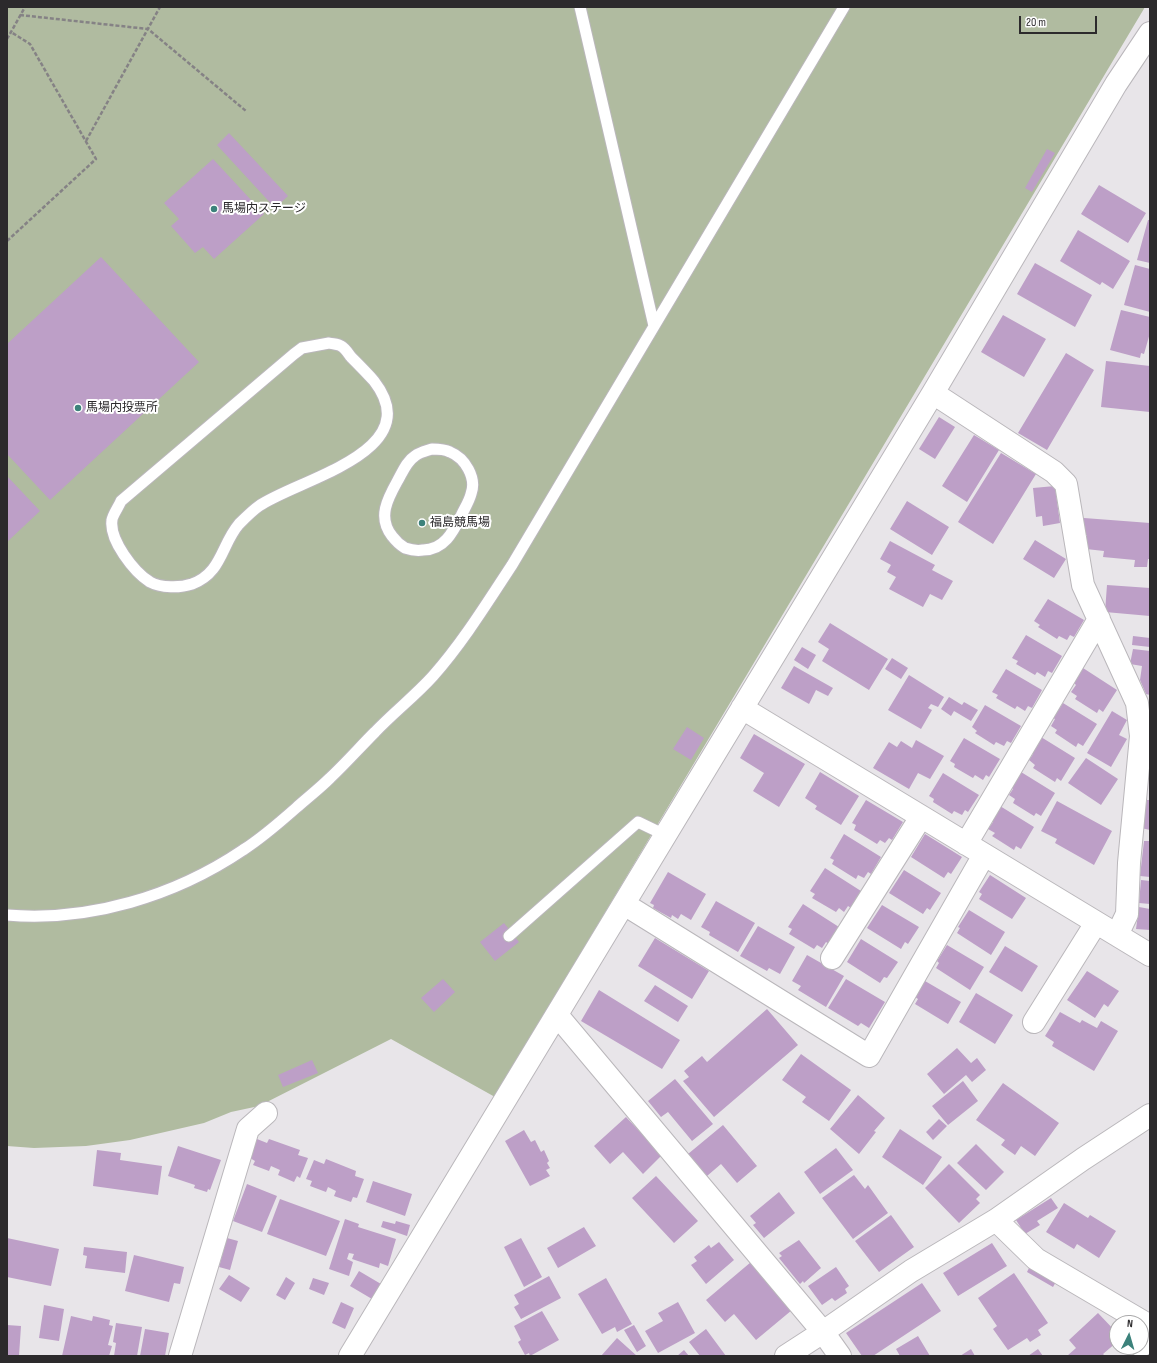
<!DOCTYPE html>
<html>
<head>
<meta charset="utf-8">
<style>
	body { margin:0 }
	#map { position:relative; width:1157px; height:1363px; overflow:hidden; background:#e8e5e9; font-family:"Sofia Sans Condensed",sans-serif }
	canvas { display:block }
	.frame { position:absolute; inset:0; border:8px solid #2c2a2c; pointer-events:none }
	.north { position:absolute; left:1109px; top:1315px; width:40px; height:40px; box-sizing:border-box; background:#fff; border:1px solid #abaaab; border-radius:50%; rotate:5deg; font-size:11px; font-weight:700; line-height:16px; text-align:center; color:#2c2a2c }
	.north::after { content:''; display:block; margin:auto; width:14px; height:18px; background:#3c827b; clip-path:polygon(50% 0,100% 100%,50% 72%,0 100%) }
	.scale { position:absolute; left:1019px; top:16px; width:78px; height:18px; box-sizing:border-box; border:2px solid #2c2a2c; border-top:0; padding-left:5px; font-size:12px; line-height:14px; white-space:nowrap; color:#2c2a2c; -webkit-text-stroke:3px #fff; paint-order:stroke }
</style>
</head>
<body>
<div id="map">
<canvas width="1157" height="1363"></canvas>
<div class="frame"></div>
<div class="north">N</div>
<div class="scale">20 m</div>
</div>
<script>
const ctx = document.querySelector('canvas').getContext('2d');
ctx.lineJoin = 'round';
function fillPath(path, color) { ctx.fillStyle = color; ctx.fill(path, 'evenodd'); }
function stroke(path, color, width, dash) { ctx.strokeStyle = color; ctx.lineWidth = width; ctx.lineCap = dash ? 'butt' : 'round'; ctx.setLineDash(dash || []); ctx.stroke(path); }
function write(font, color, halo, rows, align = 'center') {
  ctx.font = font + ' "Sofia Sans Condensed","Noto Sans JP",sans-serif'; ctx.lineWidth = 4; ctx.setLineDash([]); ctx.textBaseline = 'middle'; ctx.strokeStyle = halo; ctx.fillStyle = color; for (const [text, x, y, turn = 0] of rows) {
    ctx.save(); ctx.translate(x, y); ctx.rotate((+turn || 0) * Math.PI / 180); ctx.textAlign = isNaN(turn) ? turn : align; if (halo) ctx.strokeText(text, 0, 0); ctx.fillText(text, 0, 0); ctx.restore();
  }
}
fillPath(new Path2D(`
	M7,7H1145L495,1097L391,1039L259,1106L231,1112L204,1123L130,1140L86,1146L34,1148L7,1146Z`), '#b0bba0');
fillPath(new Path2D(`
	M229,133L288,196L275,208L217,145Z
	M1047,149L1055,153L1032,192L1025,188Z
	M213,159L264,214L214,259L203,247L195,253L171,226L179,219L164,203Z
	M1099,185L1146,213L1128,243L1081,214Z
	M1148,220H1150V263L1137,260Z
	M1078,230L1130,261L1113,289L1102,282L1100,285L1060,261Z
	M101,257L199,362L50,500L7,454V344Z
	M1035,263L1092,295L1075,327L1017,294Z
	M1135,265L1150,269V312L1124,305Z
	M1121,310L1150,317L1149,324L1150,325V333L1144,354L1141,353L1140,358L1110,350Z
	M1003,315L1046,339L1024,377L981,352Z
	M1066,353L1094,370L1047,450L1018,433Z
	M1106,361L1150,366V412L1101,407Z
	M939,417L955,427L935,459L919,449Z
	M974,435L999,450L967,502L942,486Z
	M1001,453L1036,474L993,544L958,522Z
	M7,476L40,511L7,542Z
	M1055,486L1060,523L1043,526L1042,516L1036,517L1033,488Z
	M907,501L949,527L932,555L890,529Z
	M1084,518L1150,523V559H1148L1147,567H1134L1135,560L1103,557L1104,551L1086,549L1087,535H1083Z
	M1035,540L1066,559L1054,578L1023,559Z
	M890,541L935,565L932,570L953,581L942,600L930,594L923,607L889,589L896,577L887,572L891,565L880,559Z
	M1107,585L1150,588V616L1105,612Z
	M1048,599L1084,620L1074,637L1070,635L1067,640L1059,636L1057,639L1038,627L1040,625L1034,621Z
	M830,623L888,659L869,690L822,661L829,649L818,642Z
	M1026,635L1062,656L1052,673L1048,671L1045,677L1037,672L1035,675L1016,664L1018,661L1012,658Z
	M1133,636L1150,638V647L1132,645Z
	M802,647L816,655L808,669L794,660Z
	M1133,649L1150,651V695L1146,694L1140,680L1142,666L1130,664Z
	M892,658L908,668L901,679L885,669Z
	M794,666L833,688L828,696L816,690L809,704L781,688Z
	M1083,668L1117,690L1103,712L1099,709L1097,713L1075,699L1077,696L1071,692L1076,685L1074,683Z
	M1006,669L1042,690L1032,708L1028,706L1025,711L1017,706L1015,709L996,698L998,695L992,692Z
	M909,675L944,697L938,707L931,704L928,708L932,710L921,729L888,710Z
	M949,697L962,705L964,702L978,710L971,721L954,711L951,716L941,709Z
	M1063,703L1097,724L1083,746L1078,743L1076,747L1055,733L1057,730L1051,726L1055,719L1053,718Z
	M985,705L1021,726L1011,743L1007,741L1004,746L996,742L994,745L975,733L977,731L972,727Z
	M1112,711L1127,720L1119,735L1127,739L1111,767L1087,753Z
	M687,727L704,738L691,760L673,749Z
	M754,734L805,764L779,807L753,791L764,773L740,758Z
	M1041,737L1075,758L1061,781L1057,778L1055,782L1033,768L1035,765L1029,760L1033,754L1031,752Z
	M964,738L1000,759L989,777L986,775L983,780L975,775L973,778L954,767L955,764L950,761Z
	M916,740L944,756L930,779L918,773L909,789L873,768L889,742L897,747L901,741L912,748Z
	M1086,758L1118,779L1101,805L1068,783Z
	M820,772L859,796L841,825L815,809L817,806L805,798Z
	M1021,772L1055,793L1041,816L1036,813L1034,816L1013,803L1015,799L1009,795L1013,789L1011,787Z
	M943,773L979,795L968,812L965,810L962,815L954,811L952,814L933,802L934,799L929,796Z
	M866,800L903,822L892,840L889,838L885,843L880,840L877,844L854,830L856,825L852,823Z
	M1147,800H1150V830L1141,828Z
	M1057,801L1112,831L1094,865L1055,843L1057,839L1041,831Z
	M1000,806L1034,827L1021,849L1016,846L1014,850L992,836L995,833L988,829L993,822L990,821Z
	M844,834L881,857L871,874L868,872L864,878L858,875L856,879L832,864L834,860L830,858Z
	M925,834L962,857L951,874L948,872L944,878L911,857Z
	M1144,841H1150V877L1140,876Z
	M825,868L861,891L851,908L848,906L844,912L839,908L836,912L812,898L815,894L810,891Z
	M904,870L941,893L930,910L927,908L923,914L889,893Z
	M668,872L706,894L691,920L681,914L678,919L672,915L671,918L653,908L654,905L650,903Z
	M990,875L1026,898L1012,919L979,899L982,894L979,892Z
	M1141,880L1150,881V904L1139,903Z
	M716,901L755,923L738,952L709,935L710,932L701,927Z
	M803,904L839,927L829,944L826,942L822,948L817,945L814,949L789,934L792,929L788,927Z
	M882,905L919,927L908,944L905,942L901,949L867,928Z
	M1139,907L1150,909V930L1136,929Z
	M969,910L1005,932L991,955L957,933L960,928L958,927Z
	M504,923L519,942L495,961L480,942Z
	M758,926L795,947L780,974L769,968L767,971L740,956Z
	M655,938L709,971L692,999L638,966Z
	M861,939L898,962L887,978L884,977L880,983L847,962Z
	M947,945L984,967L970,990L936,968L939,963L937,961Z
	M1005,946L1038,966L1022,992L989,972Z
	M807,955L844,976L826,1007L798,990L801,986L792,981Z
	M1087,971L1119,991L1108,1007L1104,1004L1095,1018L1067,1000Z
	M443,979L455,992L434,1012L421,998Z
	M846,979L885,1002L869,1028L861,1023L858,1026L828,1008Z
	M925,981L961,1002L948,1024L915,1004L918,999L915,997Z
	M655,985L688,1006L678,1022L644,1001Z
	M599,990L680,1040L662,1069L581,1021Z
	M976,993L1013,1015L995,1044L959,1022Z
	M767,1009L798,1045L714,1117L683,1081L689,1077L684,1071L702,1056L707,1062Z
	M1060,1012L1080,1023L1082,1020L1097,1028L1101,1021L1118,1031L1094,1071L1052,1046L1054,1042L1045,1036Z
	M957,1048L971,1063L977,1058L986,1070L972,1082L966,1075L944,1094L927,1074Z
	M801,1054L851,1090L829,1121L802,1102L806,1097L782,1080Z
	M312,1060L318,1073L283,1087L278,1075Z
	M675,1079L713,1124L692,1141L668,1112L661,1117L648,1101Z
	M963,1081L978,1101L948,1125L932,1106Z
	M1003,1083L1059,1123L1035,1156L1021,1146L1015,1155L1001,1145L1005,1140L976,1120Z
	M858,1095L885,1118L874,1131L876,1132L859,1154L830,1129Z
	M626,1117L662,1155L643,1174L623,1152L610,1164L594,1146Z
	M939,1119L947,1126L933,1140L926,1132Z
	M723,1125L757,1166L737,1183L721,1164L707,1176L688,1154Z
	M900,1129L942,1157L923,1185L882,1157Z
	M524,1130L531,1142L535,1140L541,1152L544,1150L549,1161L547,1163L550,1168L546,1170L550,1176L530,1186L505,1141Z
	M257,1139L267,1143L269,1139L300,1150L298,1155L308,1158L300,1178L297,1176L294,1182L278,1175L280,1170L271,1166L269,1171L253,1165L255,1161L250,1158Z
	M976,1144L1004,1172L986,1190L957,1163Z
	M178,1146L221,1160L210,1190L208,1189L207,1192L194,1188L195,1185L168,1176Z
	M836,1148L853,1170L820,1194L804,1172Z
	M97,1150L121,1153L120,1160L162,1166L158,1195L93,1186Z
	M326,1159L356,1171L355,1176L364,1179L357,1198L353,1197L351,1202L334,1196L336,1191L328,1187L326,1192L310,1186L312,1181L306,1179L314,1160L324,1164Z
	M949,1164L980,1195L976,1199L980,1203L959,1223L925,1188Z
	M854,1175L865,1189L868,1185L888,1213L853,1239L822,1198Z
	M656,1176L698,1221L674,1243L632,1198Z
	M373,1181L412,1194L405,1216L366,1202Z
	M247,1184L277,1196L262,1232L233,1221Z
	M779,1192L795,1213L764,1238L753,1225L756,1223L750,1216Z
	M1051,1198L1058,1208L1037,1221L1040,1225L1025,1234L1016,1220Z
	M280,1199L340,1221L326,1256L267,1234Z
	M1064,1203L1088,1218L1090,1215L1116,1231L1099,1258L1077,1244L1074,1249L1046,1232Z
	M891,1215L914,1247L879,1272L855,1241Z
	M345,1219L359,1224L358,1227L396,1239L388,1266L380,1263L379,1268L352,1259L354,1254L349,1253L347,1259L353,1262L349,1276L329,1269Z
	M383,1221L395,1224L396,1221L410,1225L407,1236L381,1227Z
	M584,1227L596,1246L558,1268L547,1248Z
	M7,1238L59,1249L51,1286L7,1277Z
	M227,1238L238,1241L230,1270L219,1267Z
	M521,1238L542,1277L524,1287L504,1247Z
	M799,1240L821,1268L804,1283L803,1281L800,1284L779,1258L782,1256L779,1253Z
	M719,1242L734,1260L706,1284L691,1265L697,1261L694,1257L709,1245L711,1248Z
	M992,1243L1007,1266L958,1296L943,1273Z
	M84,1247L127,1252L125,1273L85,1268L87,1256L83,1255Z
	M134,1255L184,1267L180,1284L174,1283L169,1302L125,1291Z
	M751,1262L792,1310L756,1340L734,1314L725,1322L706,1300Z
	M1031,1264L1057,1280L1053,1287L1027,1272Z
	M836,1267L849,1286L845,1289L847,1293L835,1301L832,1298L822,1305L808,1286Z
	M359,1271L381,1284L372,1299L350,1286Z
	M1014,1273L1048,1323L1038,1330L1041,1335L1030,1342L1027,1338L1008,1350L993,1329L997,1326L978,1298Z
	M229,1275L250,1288L241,1302L219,1289Z
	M549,1276L561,1298L521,1319L514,1307L519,1304L514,1295Z
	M286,1277L295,1283L285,1300L276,1295Z
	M313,1278L329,1283L324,1295L309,1289Z
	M606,1278L632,1324L617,1332L615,1327L602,1334L578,1294Z
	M922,1283L941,1311L873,1356H862L846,1333Z
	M341,1302L354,1308L345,1329L332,1323Z
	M678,1302L695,1333L658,1353L645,1331L663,1321L658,1313Z
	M44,1305L64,1309L59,1341L39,1338Z
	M542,1311L559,1340L530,1356L529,1353L525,1355L518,1342L521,1340L514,1326Z
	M1098,1313L1117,1333V1342L1103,1354L1105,1356H1067L1076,1348L1069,1340Z
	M71,1316L92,1321L93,1316L110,1320L109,1325L113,1326L108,1345L112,1346L109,1356H62Z
	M116,1323L142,1327L137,1356H114L116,1343L113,1342Z
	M7,1325L21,1326L19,1356H7Z
	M634,1325L646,1346L637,1352L624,1330Z
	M145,1329L169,1333L165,1356H140Z
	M706,1329L726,1356H700L689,1342Z
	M918,1336L930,1356H900L896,1349Z
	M617,1338L637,1356H601Z
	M971,1349L975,1356H960Z
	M1038,1349L1043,1356H1028Z
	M684,1350L689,1356H677Z`), '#bd9fc7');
const lane = new Path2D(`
	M580,7L654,326
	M329,343C333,344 338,344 341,346C345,348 348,353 351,357C359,365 367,373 374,381C429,452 298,479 259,506C253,510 245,518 239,524C221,545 222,573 192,584C180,588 161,588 150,582C134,572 109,540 112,520C112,516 119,506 121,501L294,354L302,348Z
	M432,449C438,449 444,449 450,452C465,458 477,478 471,494C469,502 464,509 461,516C453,532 444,550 423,550C417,551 411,550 405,548C400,545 395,540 392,536C377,517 388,498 398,480C403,471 407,461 415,456C420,452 426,451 432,449Z
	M7,915C89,922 175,896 243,850C262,838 279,823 296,808C307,798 319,789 330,778C346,763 360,747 375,732C394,712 415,696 433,676C463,642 487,603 512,565L844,7
	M509,936L638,822L665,835`);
const street = new Path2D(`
	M933,393L1054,472L1066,484L1083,585L1137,703L1141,736L1129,863L1127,914L1117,935
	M742,708L1150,955
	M966,844L1099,619
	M624,904L869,1056L984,855
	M832,958L921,817
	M557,1015L823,1332L840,1356
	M1034,1022L1096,923
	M996,1220L1036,1259L1150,1326
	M1141,1346L1150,1333
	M180,1356L248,1129L266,1113
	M350,1356L933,393L1116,84L1150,33
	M786,1356L823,1332L911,1271L996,1220L1083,1159L1150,1115`);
stroke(lane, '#bab7bb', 13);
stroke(street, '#bab7bb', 24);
stroke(new Path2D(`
	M20,15L148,29L246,111
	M7,39L25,7
	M86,141L160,7
	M7,241L96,159L30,44L11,32`), '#858285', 2.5, [4, 2]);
stroke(lane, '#fff', 11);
stroke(street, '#fff', 22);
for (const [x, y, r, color] of [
	[214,209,4,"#3c827b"],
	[78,408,4,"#3c827b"],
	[422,523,4,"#3c827b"]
]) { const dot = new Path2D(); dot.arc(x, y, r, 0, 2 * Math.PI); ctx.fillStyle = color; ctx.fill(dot); stroke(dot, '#fff', 1.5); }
write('12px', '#2c2a2c', '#fff', [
	["馬場内ステージ",222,209],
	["馬場内投票所",86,408],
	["福島競馬場",430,523]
], 'left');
</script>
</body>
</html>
